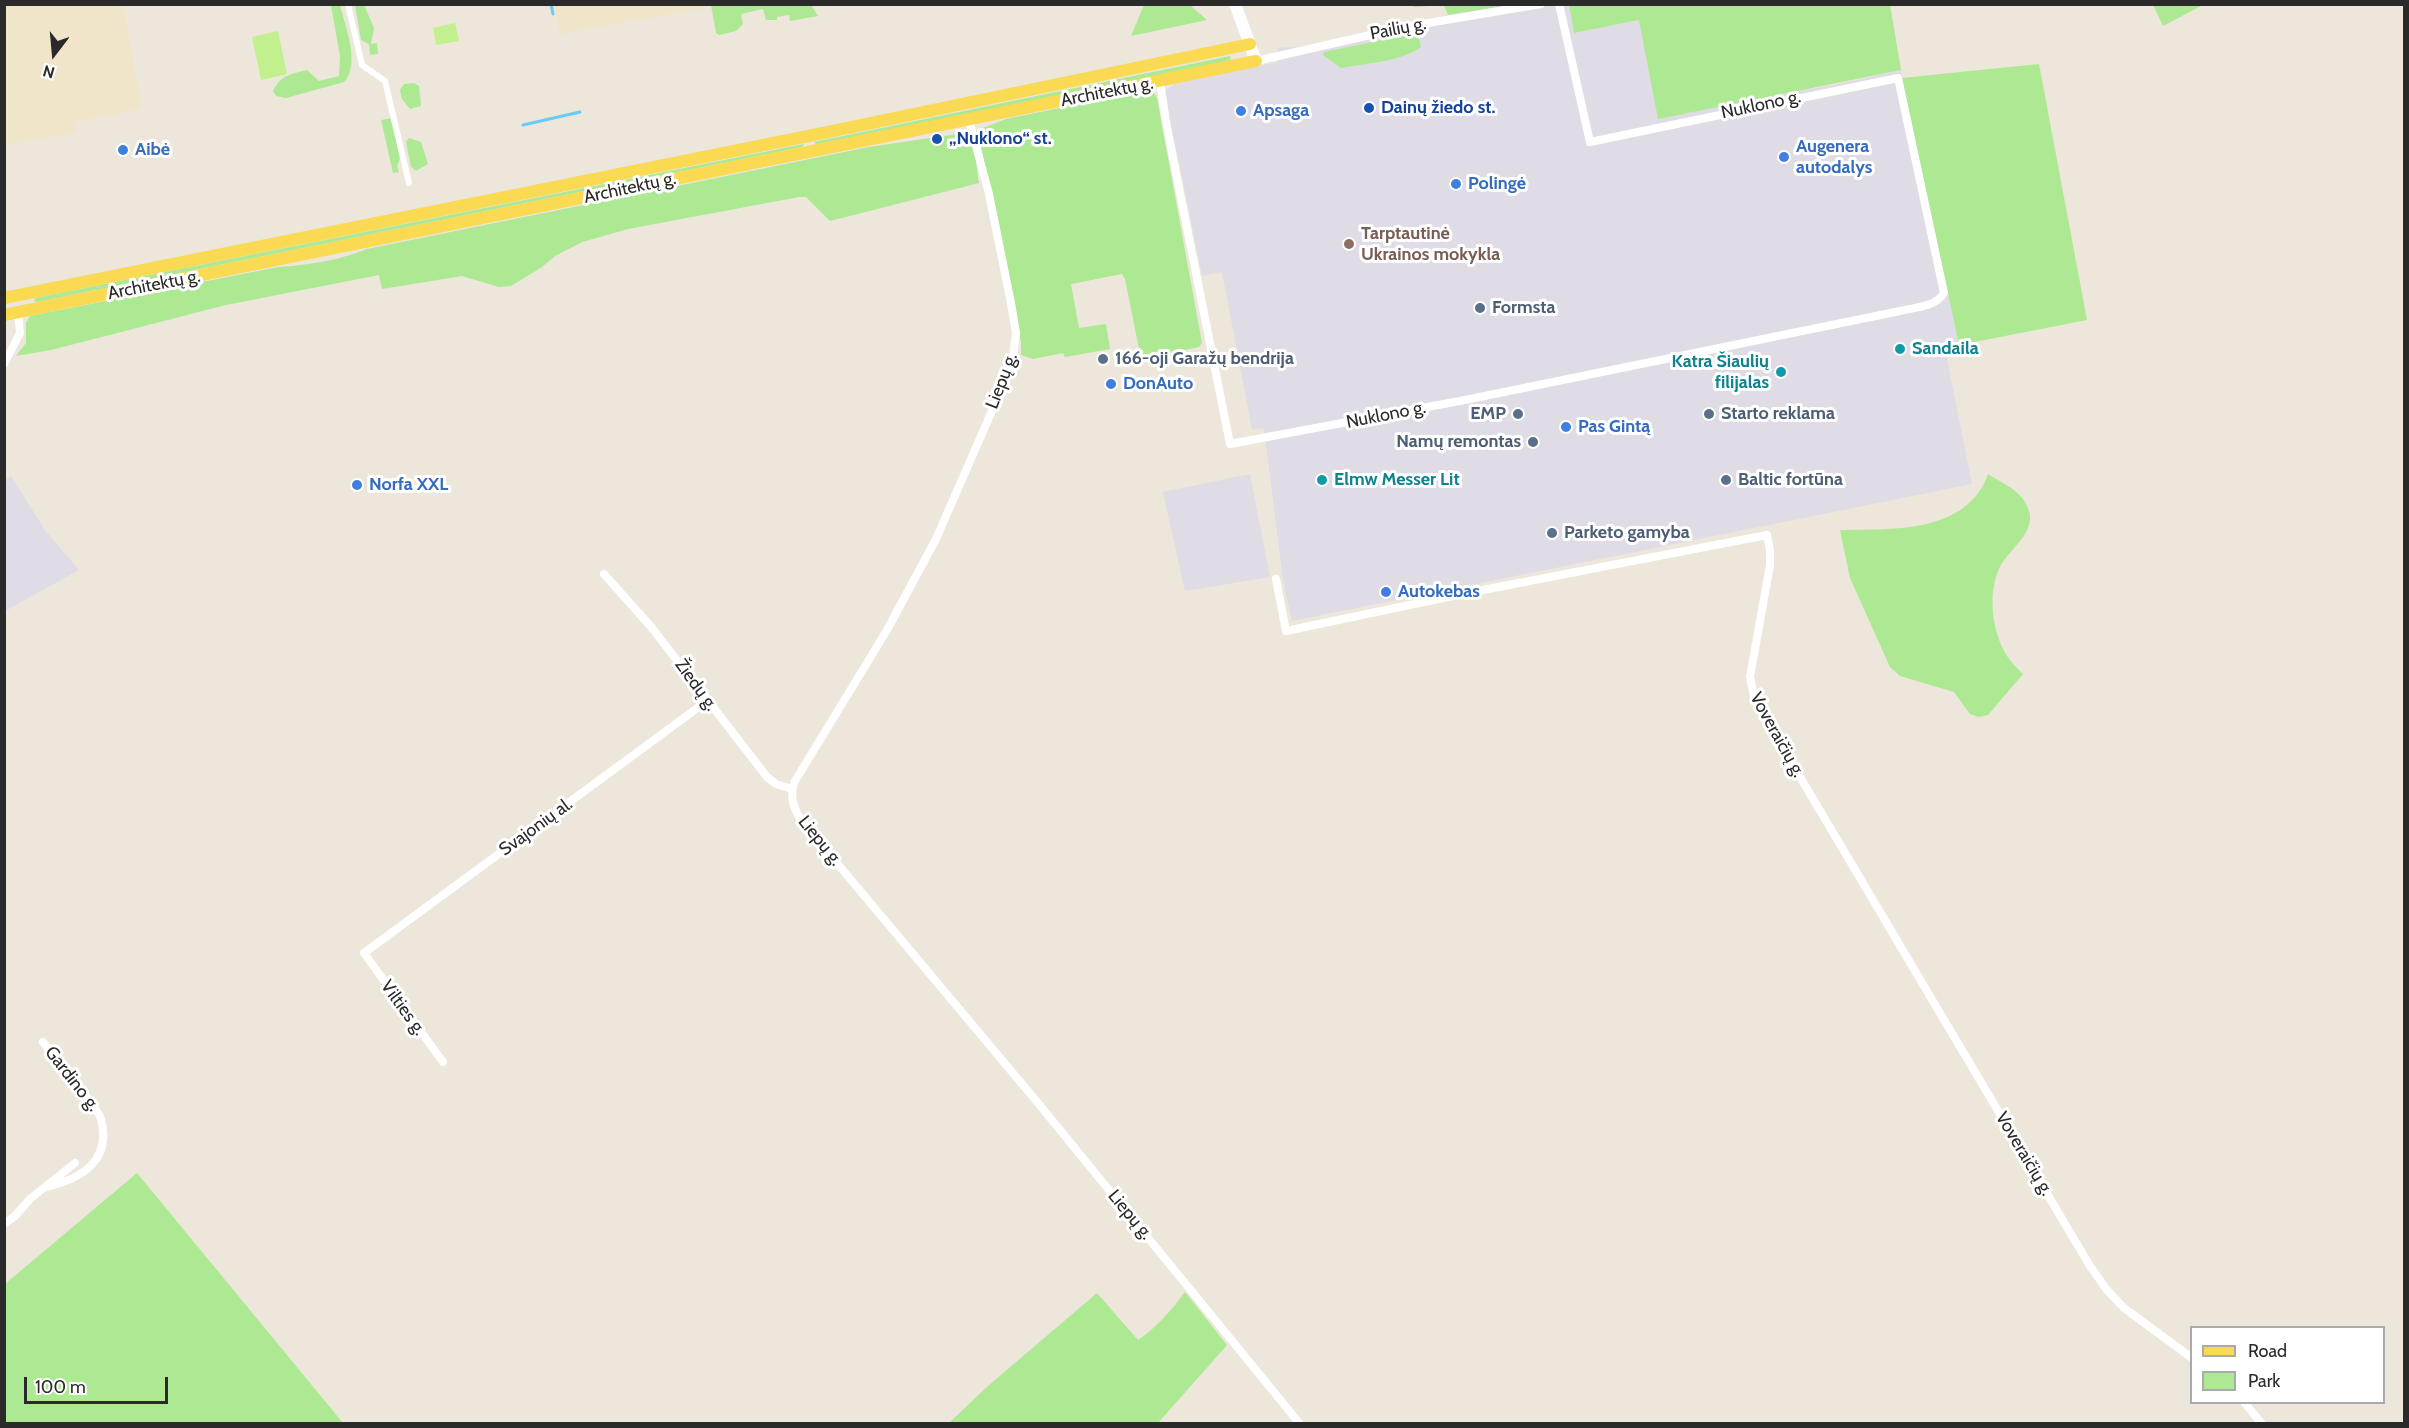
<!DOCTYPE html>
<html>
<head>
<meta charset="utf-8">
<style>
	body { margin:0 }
	#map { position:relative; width:2409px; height:1428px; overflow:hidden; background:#ede6db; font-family:Cabin,sans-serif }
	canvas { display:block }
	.frame { position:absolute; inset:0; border:6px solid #2a2a2a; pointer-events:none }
	.legend { position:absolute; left:2190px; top:1326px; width:195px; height:78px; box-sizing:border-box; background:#fff; border:2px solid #aaa; margin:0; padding:8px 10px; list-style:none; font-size:18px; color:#2a2a2a }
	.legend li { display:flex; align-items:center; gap:12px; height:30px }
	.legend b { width:30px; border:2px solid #aaa }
	.north { position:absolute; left:24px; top:24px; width:60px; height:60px; -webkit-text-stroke:4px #fff; paint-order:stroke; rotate:196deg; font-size:16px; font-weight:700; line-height:24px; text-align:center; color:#2a2a2a }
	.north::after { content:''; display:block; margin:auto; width:21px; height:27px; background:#2a2a2a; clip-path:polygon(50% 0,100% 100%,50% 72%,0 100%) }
	.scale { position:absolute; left:24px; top:1377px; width:144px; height:27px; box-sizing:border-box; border:3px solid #2a2a2a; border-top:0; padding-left:8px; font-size:18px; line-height:21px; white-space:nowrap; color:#2a2a2a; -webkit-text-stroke:4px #fff; paint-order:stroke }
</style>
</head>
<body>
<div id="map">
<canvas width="2409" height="1428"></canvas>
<div class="frame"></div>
<ul class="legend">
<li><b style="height:8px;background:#fad953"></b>Road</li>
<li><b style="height:16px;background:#ade893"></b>Park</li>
</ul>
<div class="north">N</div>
<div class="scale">100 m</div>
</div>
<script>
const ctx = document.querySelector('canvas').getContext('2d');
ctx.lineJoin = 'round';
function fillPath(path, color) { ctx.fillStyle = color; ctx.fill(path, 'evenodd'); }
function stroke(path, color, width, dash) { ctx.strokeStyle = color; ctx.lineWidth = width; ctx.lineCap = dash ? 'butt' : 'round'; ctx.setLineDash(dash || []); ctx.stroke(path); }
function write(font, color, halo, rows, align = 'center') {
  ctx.font = font + ' Cabin,sans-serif'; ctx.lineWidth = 6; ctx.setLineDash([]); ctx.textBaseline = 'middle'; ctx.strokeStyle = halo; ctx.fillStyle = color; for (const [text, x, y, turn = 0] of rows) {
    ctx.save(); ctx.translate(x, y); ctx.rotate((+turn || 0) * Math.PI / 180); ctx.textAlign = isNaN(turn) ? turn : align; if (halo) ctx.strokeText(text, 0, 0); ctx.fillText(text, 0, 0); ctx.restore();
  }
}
fillPath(new Path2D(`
	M1509,4L1569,5L1574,33L1640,20L1753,98L1834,85L1901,70L1959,345L1945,349L1972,484L1292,621L1283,580L1264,428L1252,429L1222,272L1202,276L1165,95L1167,89L1178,82L1278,62L1277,48L1305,46L1448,15Z
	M1250,474L1270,577L1185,591L1163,492Z
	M11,476L45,530L79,570L5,611V480Z`), '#dfdce5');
fillPath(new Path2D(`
	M5,5H123L141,102L140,109L77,122L75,133L5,145Z
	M705,5L706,8L560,34L554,5Z`), '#f0e5c9');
fillPath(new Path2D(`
	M331,5H340C345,26 361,65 344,82L286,98L276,96L273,91C281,75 291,74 307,70L319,81L339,76L340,57Z
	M355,5H364L374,28L371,44L377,43L378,54L370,55L369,44L361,40Z
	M711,5H811L818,16L790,21L789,15L777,17V20H766L763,9L741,14L743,24L736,31L719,35L716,33Z
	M1144,5H1190L1207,20L1131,36Z
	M1414,5V4L1509,5L1448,15L1444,5L1414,7Z
	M1569,5H1890L1901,70L1658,119L1639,20L1574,33Z
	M2153,5H2203L2163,26Z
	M1412,34L1419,39L1421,47C1400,62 1367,63 1341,68L1323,55L1324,52Z
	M1230,56L1231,61L817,145L814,142Z
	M2039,64L2087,320L1959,345L1902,78Z
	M414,83L419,86L421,106L410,109L402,99L400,90L404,84Z
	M1148,90L1153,92L1157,98L1202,343L1199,347L1141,359L1125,279L1122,274L1071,284L1079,328L1106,324L1110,349L1065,357L1063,353L1033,359L1021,355V342L978,132L980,129L1006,119Z
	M392,118L400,158L397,166L399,172L393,173L381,120Z
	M964,133C977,142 976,168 979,183L830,221L806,197H799L628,229L582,242L555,256L542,267L511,286L499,287L462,276L382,289L379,275L226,305L51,350L16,356L26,343V323L30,316L278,267C309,265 337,261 367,249L869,147Z
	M409,138L421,142L428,164L416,171L411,167L406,142Z
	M804,144L802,147L37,302L34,301L35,298Z
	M1988,474C1998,481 2015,488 2022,498C2046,529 2010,545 1999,569C1988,593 1992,626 2003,649C2007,658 2016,667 2023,674L1988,715L1979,717L1970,714L1954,692L1900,676L1890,667L1850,578L1840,530C1892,529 1967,534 1988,474Z
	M137,1173L343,1423H5V1284Z
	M1185,1292L1227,1345L1158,1423H949L988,1386L1097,1293L1138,1340C1157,1327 1171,1311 1185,1292Z`), '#ade893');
fillPath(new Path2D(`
	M455,23L459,41L436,45L433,28Z
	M278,31L287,74L261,80L252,37Z`), '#c3f08e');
stroke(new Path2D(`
	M551,4L553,14
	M523,125L580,112`), '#66cbf7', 3);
stroke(new Path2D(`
	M348,4L362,65L385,81L409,183`), '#fff', 6);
stroke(new Path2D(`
	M1256,61L1410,26L1541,4
	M1160,81L1166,122L1230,444L1465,400L1905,310C1919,307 1936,306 1944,293L1898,78L1590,142L1559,4
	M969,120L989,194L1011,303L1016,333L1012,365L936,539L887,630L795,781C789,796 793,805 800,819L1038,1103L1300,1424
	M4,364L20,333L18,312
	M604,574L652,628L767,777L776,784L792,789
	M1276,579L1286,631L1457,595L1767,535L1770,550V565L1750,677L1755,701L2090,1266L2107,1290L2124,1308L2192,1358
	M43,1042C53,1055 98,1107 101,1119C112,1161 81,1179 46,1187
	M443,1062L364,953L707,701
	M4,1224L15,1216L30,1199L75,1163
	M2244,1402L2262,1424`), '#fff', 8);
stroke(new Path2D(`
	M1235,4L1256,61`), '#fff', 12);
stroke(new Path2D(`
	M4,298L828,132L1250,44
	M4,315L1256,61`), '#fad953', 12);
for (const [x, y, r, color] of [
	[1369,108,6,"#1a4fb4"],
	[1241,111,6,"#3f7fe0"],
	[937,139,6,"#1a4fb4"],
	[123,150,6,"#3f7fe0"],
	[1784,157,6,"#3f7fe0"],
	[1456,184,6,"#3f7fe0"],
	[1349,244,6,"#8d6e63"],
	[1480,308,6,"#5c6f8a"],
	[1900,349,6,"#0f9aa8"],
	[1103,359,6,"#5c6f8a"],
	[1781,372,6,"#0f9aa8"],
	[1111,384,6,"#3f7fe0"],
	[1518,414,6,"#5c6f8a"],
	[1709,414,6,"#5c6f8a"],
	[1566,427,6,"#3f7fe0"],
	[1533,442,6,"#5c6f8a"],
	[1322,480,6,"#0f9aa8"],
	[1726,480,6,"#5c6f8a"],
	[357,485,6,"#3f7fe0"],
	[1552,533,6,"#5c6f8a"],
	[1386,592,6,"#3f7fe0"]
]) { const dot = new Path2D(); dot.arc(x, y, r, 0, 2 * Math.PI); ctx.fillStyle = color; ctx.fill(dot); stroke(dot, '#fff', 2); }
write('18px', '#2a2a2a', '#fff', [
	["Pailių g.",1398,29,-11],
	["Architektų g.",1107,92,-11],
	["Nuklono g.",1761,105,-12],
	["Architektų g.",630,188,-12],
	["Architektų g.",154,285,-11],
	["Liepų g.",1002,381,-69],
	["Nuklono g.",1386,415,-11],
	["Žiedų g.",696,685,54],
	["Voveraičių g.",1777,735,61],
	["Svajonių al.",536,827,-36],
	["Liepų g.",820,841,51],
	["Vilties g.",403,1008,54],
	["Gardino g.",72,1079,52],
	["Voveraičių g.",2024,1154,59],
	["Liepų g.",1130,1215,50]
]);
write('bold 18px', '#164399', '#fff', [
	["Dainų žiedo st.",1381,108],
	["„Nuklono“ st.",949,139]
], 'left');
write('bold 18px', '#366cbe', '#fff', [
	["Apsaga",1253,111],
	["Augenera",1796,147],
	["autodalys",1796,168],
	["Aibė",135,150],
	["Polingė",1468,184],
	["DonAuto",1123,384],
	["Pas Gintą",1578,427],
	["Norfa XXL",369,485],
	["Autokebas",1398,592]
], 'left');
write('bold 18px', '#785e54', '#fff', [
	["Tarptautinė",1361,234],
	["Ukrainos mokykla",1361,255]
], 'left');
write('bold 18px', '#4e5e75', '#fff', [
	["Formsta",1492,308],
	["166-oji Garažų bendrija",1115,359],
	["EMP",1506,414,"right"],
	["Starto reklama",1721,414],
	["Namų remontas",1521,442,"right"],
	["Baltic fortūna",1738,480],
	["Parketo gamyba",1564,533]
], 'left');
write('bold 18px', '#0d838f', '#fff', [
	["Sandaila",1912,349],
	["Katra Šiaulių",1769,362,"right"],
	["filijalas",1769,383,"right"],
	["Elmw Messer Lit",1334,480]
], 'left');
</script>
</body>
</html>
